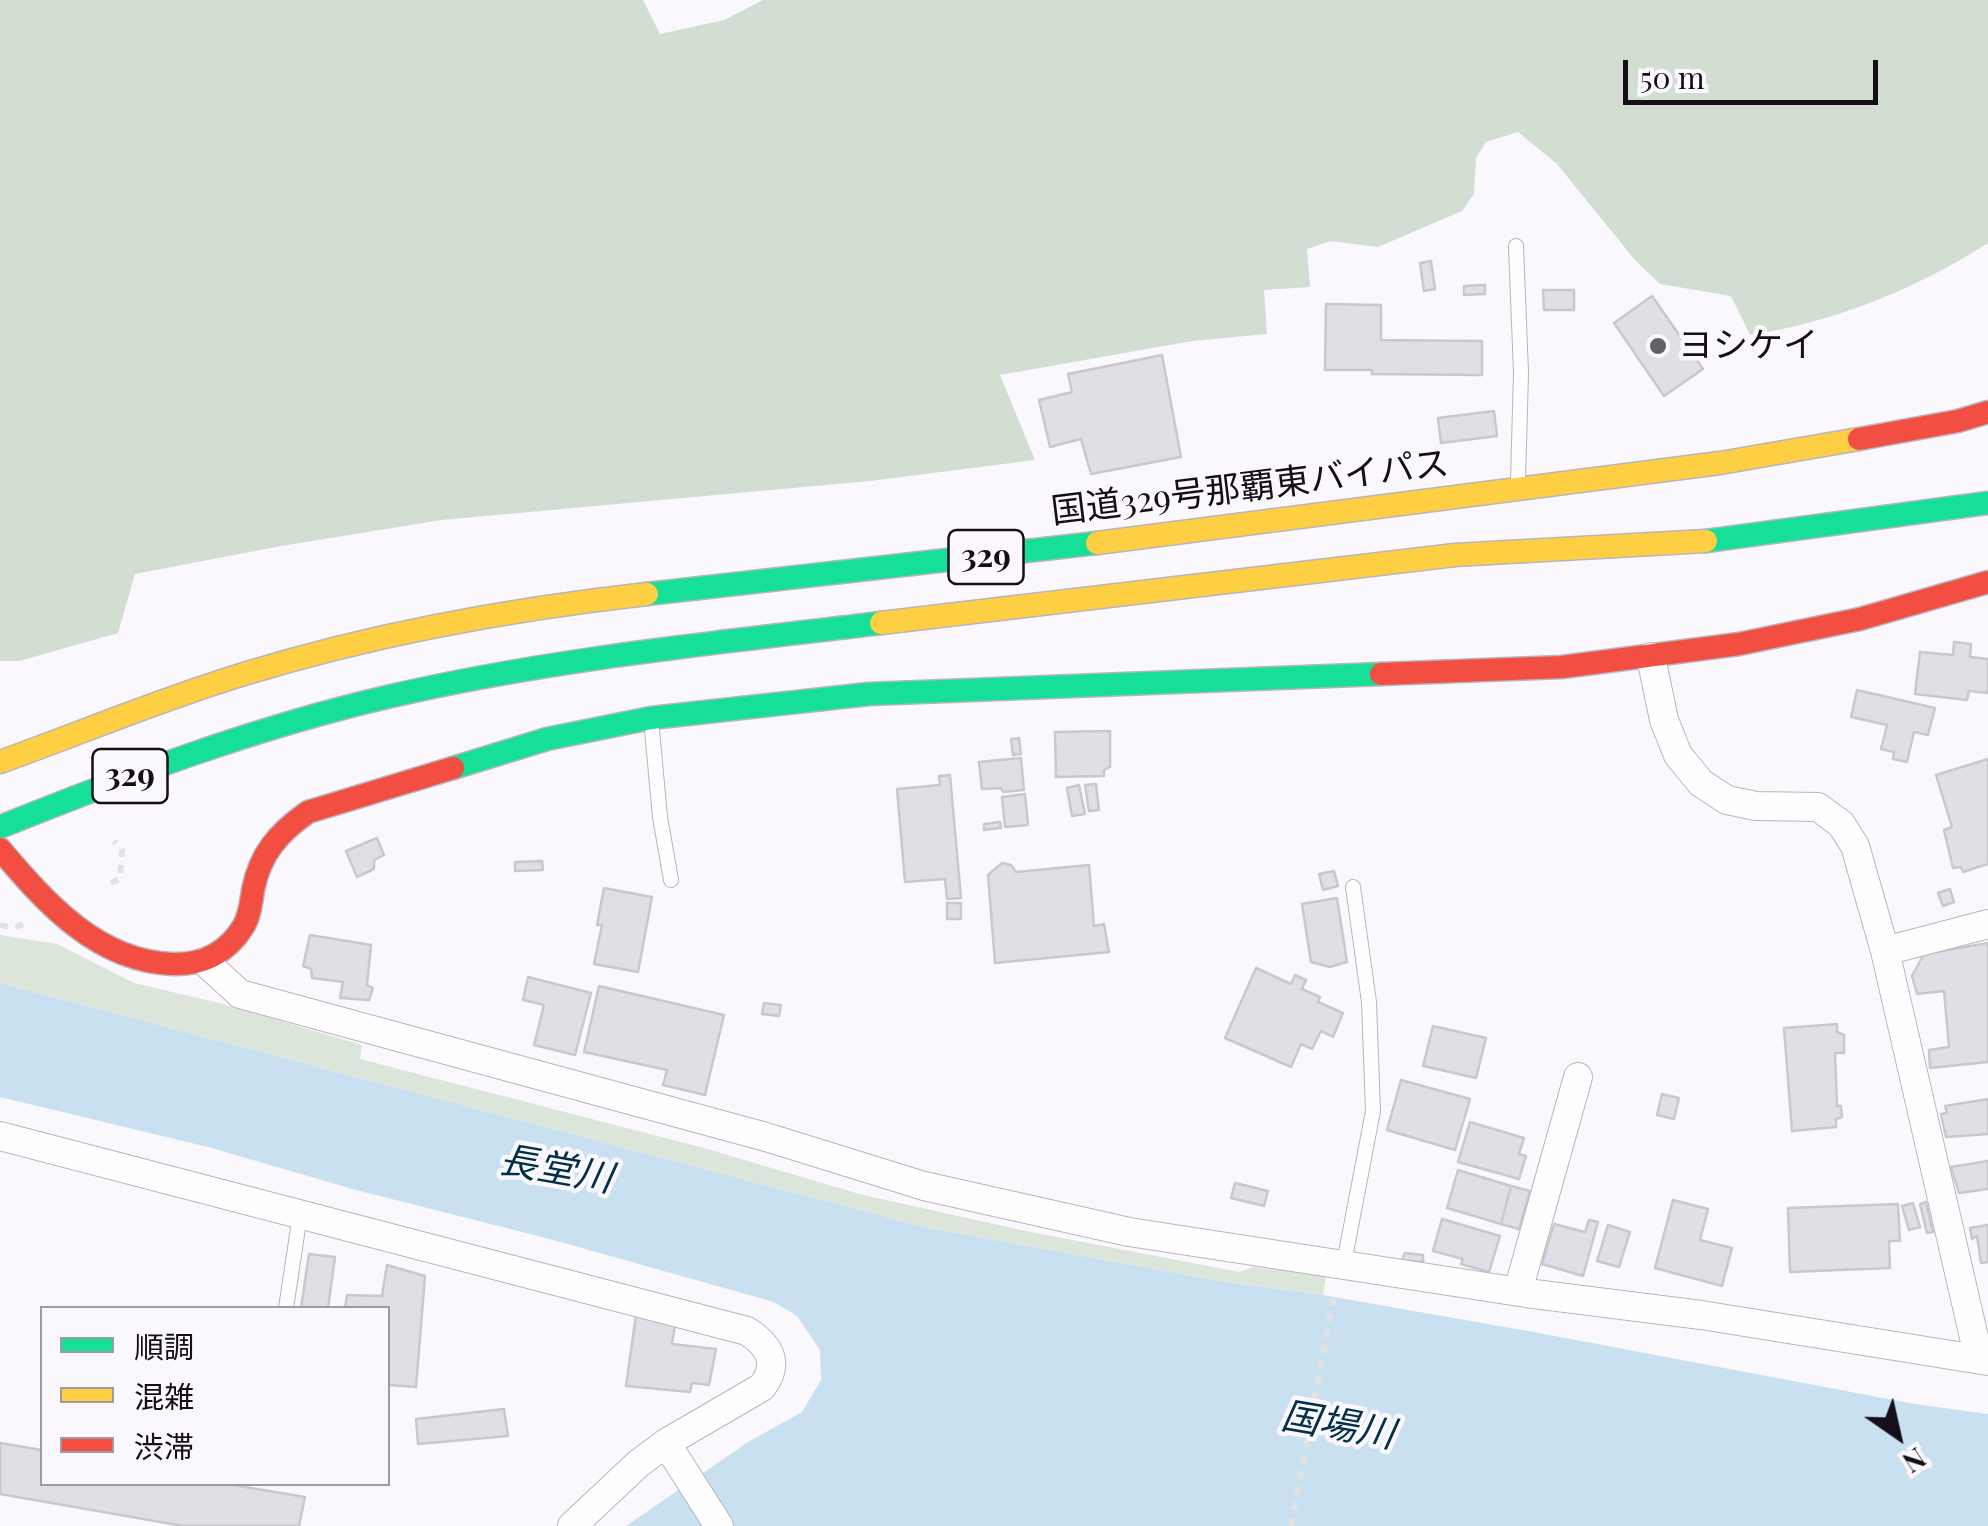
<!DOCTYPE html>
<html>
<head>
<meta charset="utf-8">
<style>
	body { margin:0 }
	#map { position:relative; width:1988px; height:1526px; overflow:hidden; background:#faf8fc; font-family:"Playfair Display","Noto Sans JP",serif }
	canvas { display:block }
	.legend { position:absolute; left:40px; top:1306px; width:350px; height:180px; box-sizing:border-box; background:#faf7fd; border:2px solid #9e9aa1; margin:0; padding:12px 18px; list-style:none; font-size:30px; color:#130e17 }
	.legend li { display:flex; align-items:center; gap:20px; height:50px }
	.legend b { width:50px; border:2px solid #9e9aa1 }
	.north { position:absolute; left:1848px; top:1386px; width:100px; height:100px; -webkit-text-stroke:8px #faf7fd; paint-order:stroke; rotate:146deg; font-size:28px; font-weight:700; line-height:40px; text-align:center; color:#130e17 }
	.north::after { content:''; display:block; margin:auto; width:35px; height:45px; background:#130e17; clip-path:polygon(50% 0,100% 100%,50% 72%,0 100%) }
	.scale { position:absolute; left:1623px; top:60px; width:255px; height:45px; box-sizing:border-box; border:5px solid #130e17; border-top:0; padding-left:12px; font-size:30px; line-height:35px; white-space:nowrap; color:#130e17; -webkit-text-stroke:8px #faf7fd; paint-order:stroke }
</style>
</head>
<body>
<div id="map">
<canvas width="1988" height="1526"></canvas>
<ul class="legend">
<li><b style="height:12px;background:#16e098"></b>順調</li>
<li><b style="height:12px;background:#ffcf43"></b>混雑</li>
<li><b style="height:12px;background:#f24e42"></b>渋滞</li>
</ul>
<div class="north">N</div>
<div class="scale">50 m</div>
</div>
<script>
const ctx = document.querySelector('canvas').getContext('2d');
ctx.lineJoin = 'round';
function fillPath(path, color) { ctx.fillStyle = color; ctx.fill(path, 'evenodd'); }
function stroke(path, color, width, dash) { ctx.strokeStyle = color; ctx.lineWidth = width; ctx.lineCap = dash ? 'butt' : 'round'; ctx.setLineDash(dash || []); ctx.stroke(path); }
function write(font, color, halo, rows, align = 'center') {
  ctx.font = font + ' "Playfair Display","Noto Sans JP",serif'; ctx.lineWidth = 9; ctx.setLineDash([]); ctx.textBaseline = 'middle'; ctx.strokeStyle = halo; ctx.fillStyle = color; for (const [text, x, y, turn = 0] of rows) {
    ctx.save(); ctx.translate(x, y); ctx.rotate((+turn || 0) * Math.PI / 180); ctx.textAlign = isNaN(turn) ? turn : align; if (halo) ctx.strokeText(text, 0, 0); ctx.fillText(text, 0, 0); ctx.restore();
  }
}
fillPath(new Path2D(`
	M0,935L57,944L134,983L223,1004L362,1045L360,1059L704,1148L863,1195L1026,1231L1239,1272L1253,1267L1326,1276L1323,1295L1220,1281L924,1227L0,983Z`), '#dce5da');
fillPath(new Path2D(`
	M0,0H643L660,34L724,20L763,0H1988V243C1916,289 1835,322 1750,335L1731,296L1660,284L1635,260L1557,164L1518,132L1486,142L1476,158L1474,194L1462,211L1378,247L1330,241L1307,249L1310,287L1264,290L1267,334L1192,341L1000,375L1035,460L870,481L442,520L281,546L135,574L118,633L19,661H0Z`), '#d2ded1');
fillPath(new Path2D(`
	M0,983L924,1227L1220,1281L1323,1295L1539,1333L1915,1404L1988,1414V1526H626L748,1442L802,1412L821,1380L820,1350L797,1316L774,1302L546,1238L356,1190L208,1147L0,1097Z`), '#c9e0f0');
const building = new Path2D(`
	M1431,261L1435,289L1424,291L1420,263Z
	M1485,285V294L1464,295V286Z
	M1543,290H1574V310H1544Z
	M1652,296L1703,369L1664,396L1614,323Z
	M1326,304L1381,305V340L1482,341V375L1372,374V370H1325Z
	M1162,355L1181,457L1091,474L1081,439L1050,447L1039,400L1072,392L1068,374Z
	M1494,411L1497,436L1441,443L1438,418Z
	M1954,642L1971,644L1970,657L1988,659V693L1969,691L1967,700L1915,694L1920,652L1953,655Z
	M1857,690L1935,708L1928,735L1914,732L1907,762L1893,759L1894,752L1881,749L1887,725L1851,717Z
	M1110,731V767L1104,770V776L1056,777L1055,732Z
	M1019,738L1021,754L1013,755L1011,739Z
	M1021,758L1024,790L1003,792L1001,788L982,789L979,762Z
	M1988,759V864L1963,872L1961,867L1953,868L1944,830L1952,827L1936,775Z
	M950,775L961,898L947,899L945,879L905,882L897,789L940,785L939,776Z
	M1096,784L1099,810L1089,811L1085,785Z
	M1079,785L1085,814L1072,816L1067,788Z
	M1025,794L1028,825L1005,827L1002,797Z
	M1000,822L1001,828L984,830V824Z
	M377,838L384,855L374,860V869L357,877L346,851Z
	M542,861L543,870L515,871V862Z
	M1002,863L1011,865L1016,872L1089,865L1094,926L1104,924L1109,952L995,963L988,875Z
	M1334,871L1338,886L1323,890L1319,874Z
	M604,888L652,897L638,972L594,964L602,925H597Z
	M1950,889L1954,902L1943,906L1938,893Z
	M1337,898L1347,962L1330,967L1311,962L1302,904Z
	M947,903H961V919H947Z
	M310,935L371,945L367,985L373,988L369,1000L340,998L343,982L312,978L311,969L303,966Z
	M1988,943V1062L1930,1068L1929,1050L1949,1047L1944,991L1917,994L1912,976L1924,954Z
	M1256,968L1291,984L1295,975L1306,980L1302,989L1320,997L1318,1002L1343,1013L1333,1037L1321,1031L1312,1049L1301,1044L1291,1067L1225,1038Z
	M528,977L591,993L575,1055L534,1045L544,1005L523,1000Z
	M599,986L724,1015L705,1095L663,1085L667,1070L584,1052Z
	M764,1003L781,1005L779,1016L762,1014Z
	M1837,1024V1032L1844,1035V1053H1835L1837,1106H1841L1842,1117L1836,1119V1127L1792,1131L1784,1028Z
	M1433,1026L1486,1038L1476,1078L1423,1066Z
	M1401,1080L1470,1099L1455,1150L1387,1130Z
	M1662,1094L1679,1098L1674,1119L1657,1115Z
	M1988,1099V1134L1946,1137L1941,1114L1947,1113L1945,1106Z
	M1470,1122L1524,1138L1519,1154L1526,1156L1519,1179L1458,1162Z
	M1988,1161V1189L1959,1193L1951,1167Z
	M1458,1170L1511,1186L1501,1224L1447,1208Z
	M1235,1183L1268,1191L1264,1206L1231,1198Z
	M1511,1186L1530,1191L1519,1229L1501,1224Z
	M1673,1200L1708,1209L1700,1240L1732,1248L1722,1286L1655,1268Z
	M1926,1202L1933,1232L1927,1233L1920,1204Z
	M1913,1203L1920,1227L1909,1230L1902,1206Z
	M1898,1204L1900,1241H1889L1890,1268L1790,1272L1788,1208Z
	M1442,1219L1500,1236L1489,1272L1461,1264L1463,1259L1433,1251Z
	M1589,1220L1598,1222L1583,1276L1542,1264L1554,1224L1585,1232Z
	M1608,1225L1630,1232L1619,1267L1597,1261Z
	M1988,1225V1262L1981,1263L1977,1236L1972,1239L1970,1228Z
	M1405,1253L1423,1255V1262L1402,1260Z
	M309,1254L335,1257L328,1308H301Z
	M387,1265L425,1276L416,1387L388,1385V1308H345L347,1295L382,1296Z
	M636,1315L675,1325L672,1344L716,1349L709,1385L692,1383L690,1392L626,1386Z
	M504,1409L508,1436L418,1444L416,1419Z
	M0,1443L42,1450V1484H227L305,1497L299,1526H183L0,1494Z`);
fillPath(building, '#e2dee5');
stroke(building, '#cbc7ce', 2.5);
const lane = new Path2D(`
	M1516,246L1521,373L1518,480
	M651,719L660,817L671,880
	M1344,1263L1373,1111L1369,1002L1353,887
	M286,1308L300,1215`);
const street = new Path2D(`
	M1651,657L1664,720L1678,755L1701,783L1727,800L1756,806L1818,807L1841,824L1855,846L1885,951L1979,1359
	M1885,951L1988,924
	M205,962L240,994L766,1137L924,1186L1129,1232L1526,1293L1701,1315L1988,1361
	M0,1136L747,1331C770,1346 780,1363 762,1387L666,1443L638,1464L572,1526
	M1518,1291L1578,1077
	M666,1443L719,1526`);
const fast = new Path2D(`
	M1706,541L1988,503
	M647,594L1097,543
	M453,768L547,739L651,718L869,694L1381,674
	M0,827C127,776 254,728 387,697C549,659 716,643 881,623`);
const slow = new Path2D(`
	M1097,543L1720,463L1859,439
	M881,623L1455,555L1706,541
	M0,762C81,733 161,699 244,674C374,634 512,609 647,594`);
const jam = new Path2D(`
	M1859,439L1958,421L1988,412
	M1381,674L1562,667L1739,644L1860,619L1988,582
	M0,849C46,903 97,961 172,964C202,965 227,953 243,927C250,916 251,903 253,890C260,854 278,833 308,812L453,768`);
stroke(lane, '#b9b5bc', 16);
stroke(street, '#b9b5bc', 30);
stroke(fast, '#b9b5bc', 25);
stroke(slow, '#b9b5bc', 25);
stroke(jam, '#b9b5bc', 25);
stroke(new Path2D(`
	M111,883L120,879L122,850L114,841
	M0,925L12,928L24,924
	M1291,1526L1335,1290`), '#e3e2e3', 6, [8, 8]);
stroke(lane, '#fefeff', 14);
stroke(street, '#fefeff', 28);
stroke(fast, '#16e098', 22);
stroke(slow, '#ffcf43', 22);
stroke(jam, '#f24e42', 22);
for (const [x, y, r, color] of [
	[1658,346,10,"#646067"]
]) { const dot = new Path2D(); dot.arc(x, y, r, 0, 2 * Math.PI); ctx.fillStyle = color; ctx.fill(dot); stroke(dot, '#faf7fd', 4); }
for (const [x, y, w] of [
	[986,557,75],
	[130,776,75]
]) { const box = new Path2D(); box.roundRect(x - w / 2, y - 27, w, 54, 8); ctx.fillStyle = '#faf7fd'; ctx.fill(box); stroke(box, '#130e17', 2.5); }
write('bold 32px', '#130e17', null, [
	["329",986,557],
	["329",130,776]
]);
write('35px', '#130e17', '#faf7fd', [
	["ヨシケイ",1678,346]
], 'left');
write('35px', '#130e17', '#faf7fd', [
	["国道329号那覇東バイパス",1250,488,-7]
]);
write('italic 38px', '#023147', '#faf7fd', [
	["長堂川",556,1170,10],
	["国場川",1338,1426,10]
]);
</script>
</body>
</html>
